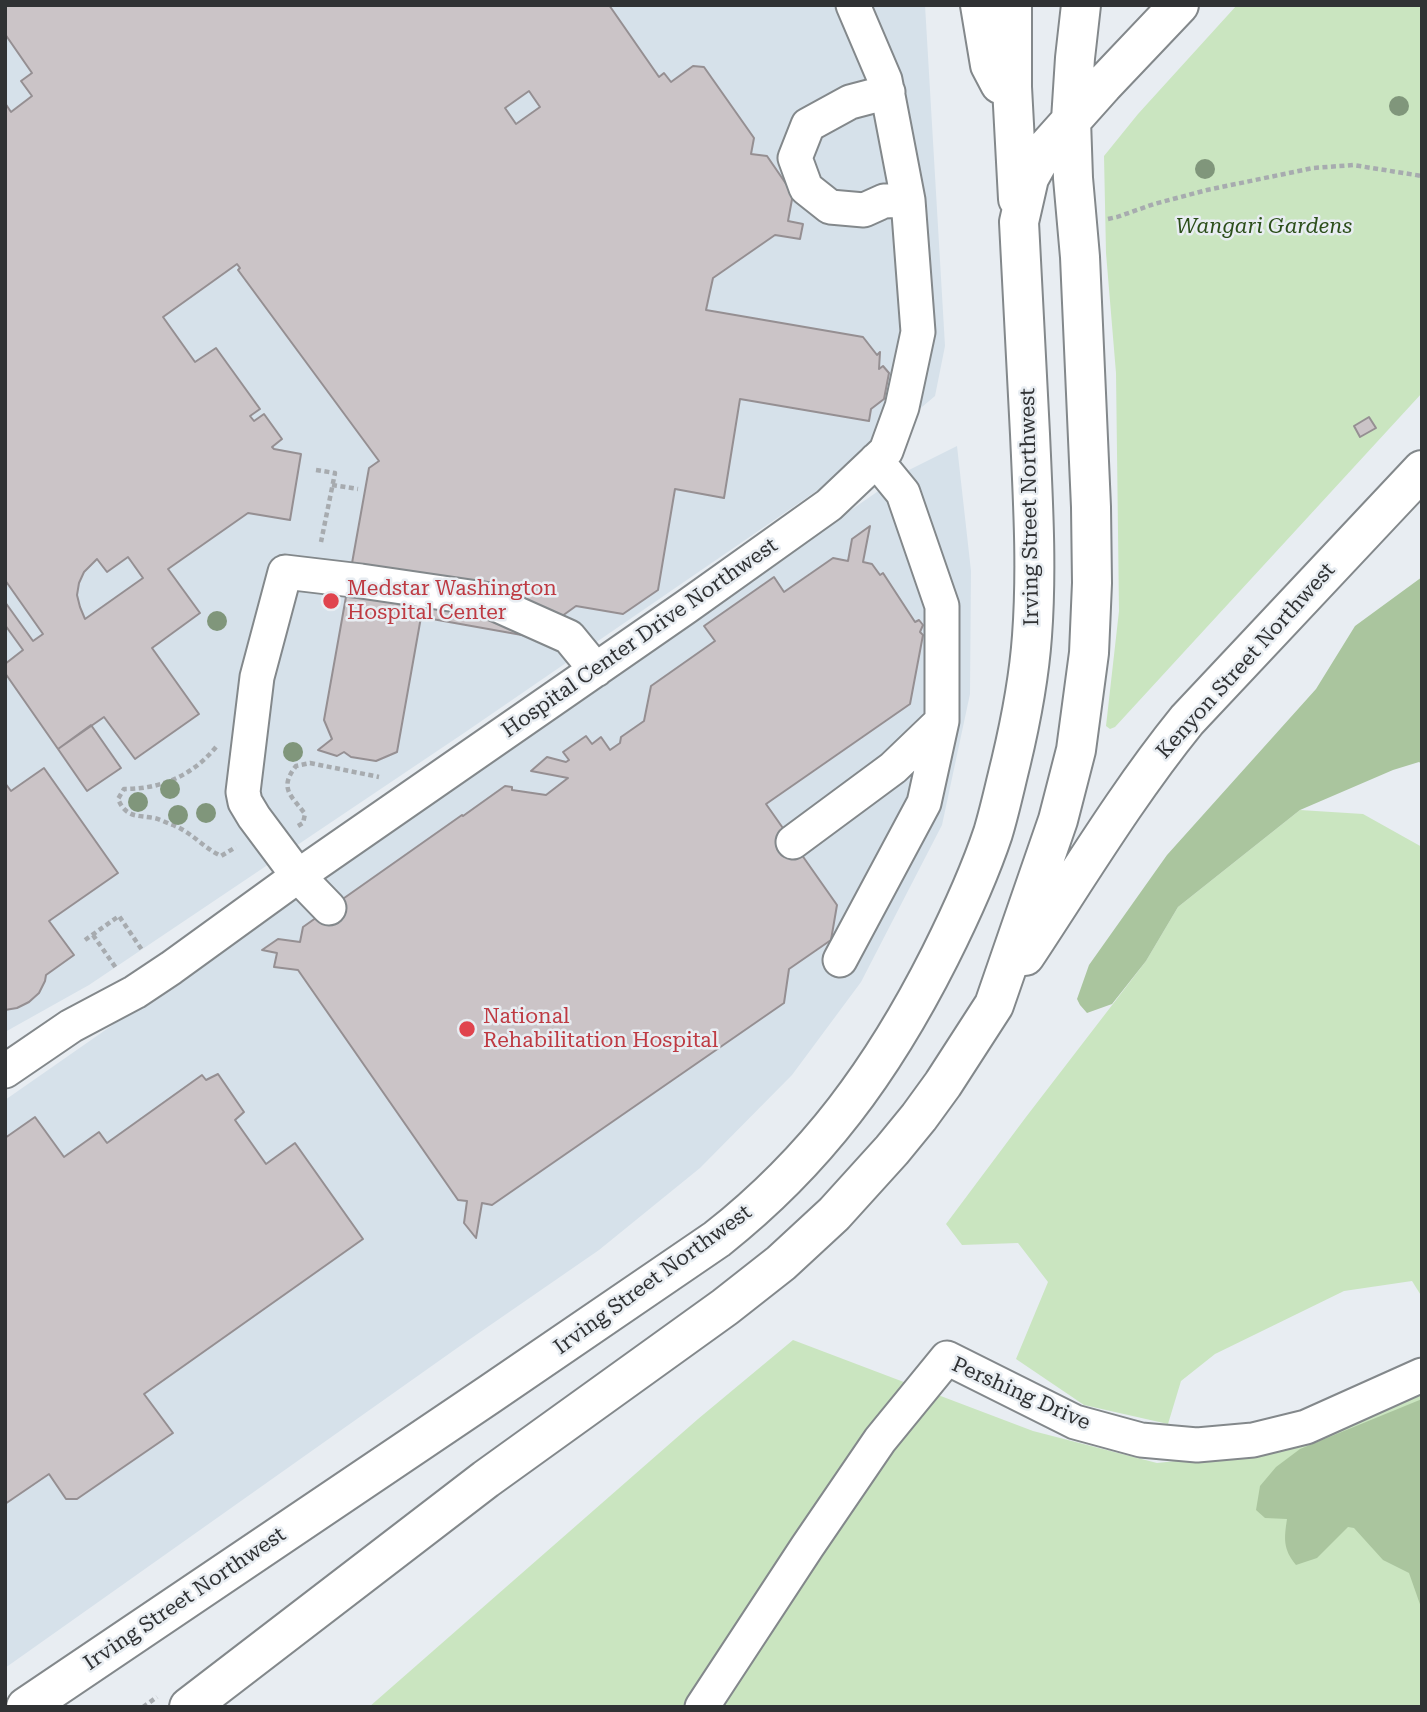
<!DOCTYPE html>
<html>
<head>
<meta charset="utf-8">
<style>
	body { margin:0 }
	#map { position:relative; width:1427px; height:1712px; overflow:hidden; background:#e8edf2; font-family:"Roboto Serif",serif }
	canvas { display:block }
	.frame { position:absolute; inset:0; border:7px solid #303234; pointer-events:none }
</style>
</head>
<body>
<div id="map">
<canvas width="1427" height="1712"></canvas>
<div class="frame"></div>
</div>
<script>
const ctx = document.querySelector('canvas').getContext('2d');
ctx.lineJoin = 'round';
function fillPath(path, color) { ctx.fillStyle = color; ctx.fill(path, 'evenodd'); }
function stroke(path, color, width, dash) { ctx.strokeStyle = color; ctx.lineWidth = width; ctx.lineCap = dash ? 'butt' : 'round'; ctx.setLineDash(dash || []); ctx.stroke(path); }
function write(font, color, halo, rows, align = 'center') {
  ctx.font = font + ' "Roboto Serif",serif'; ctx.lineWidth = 5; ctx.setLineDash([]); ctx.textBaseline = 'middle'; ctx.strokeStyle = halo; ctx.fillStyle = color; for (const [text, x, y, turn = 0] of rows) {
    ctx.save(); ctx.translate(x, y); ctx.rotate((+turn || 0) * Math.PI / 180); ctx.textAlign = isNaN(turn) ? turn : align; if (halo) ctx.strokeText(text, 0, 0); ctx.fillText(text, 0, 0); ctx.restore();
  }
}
fillPath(new Path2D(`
	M5,5H925L945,346L935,396L850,468L464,733L89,985L5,1032Z
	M957,446L971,571L970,694L942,825L861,982L792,1075L700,1168L599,1250L460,1346L5,1668V1100L907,471Z`), '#d6e1ea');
fillPath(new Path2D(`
	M1237,5H1422V393L1115,727L1110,729L1106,726L1119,611L1116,373L1106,253L1104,156L1138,114Z
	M1300,810L1363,814L1422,847V1297L1412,1281L1344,1291L1215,1354L1181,1381L1168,1424L1084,1405L1016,1359L1048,1282L1018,1243L962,1245L946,1224L1026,1117L1146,961L1178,907Z
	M793,1340L1033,1431L1157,1463L1278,1450L1422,1391V1707H369L698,1419Z`), '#cae5c0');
fillPath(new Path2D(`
	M1422,577V764L1419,762L1393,770L1300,810L1178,907L1146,961L1112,1004L1087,1013L1080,1005L1077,999L1089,965L1167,855L1316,689L1355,626Z
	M1422,1399V1610L1409,1573L1383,1560L1354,1528L1348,1527L1317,1558L1296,1565C1283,1549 1284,1539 1287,1519L1265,1518L1256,1510L1260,1486L1276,1467L1300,1449Z`), '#aac59e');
const building = new Path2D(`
	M5,5H609L659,77L664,73L671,82L693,66L704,67L754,138L751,154L767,156L793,194L788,221L803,224L800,239L775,235L713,278L706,310L863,337L877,355L880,352L879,369L883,366L889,373L884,399L871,409L869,421L740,399L724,498L675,489L658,590L623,614L576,606L533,637L421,617L397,752L376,761L351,757L344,752L337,756L318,750L332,739L324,720L369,468L379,461L238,270L240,268L237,264L163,317L195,362L216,348L260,409L250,416L254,421L264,414L282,439L272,447L274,449L301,454L290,520L248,513L168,569L200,613L152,648L199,714L135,759L104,717L58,749L5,673V664L23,650L5,625V602L33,641L43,634L5,580V103L11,112L32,96L21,81L32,73L5,34ZM529,91L540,107L516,124L505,108ZM128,557L143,578L85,619L80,607L77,595L79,583L84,572L97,559L107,572Z
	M1369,417L1376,428L1360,437L1354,426Z
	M870,526L863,562L872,564L880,575L883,573L915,622L919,620L923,625L920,632L923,635L910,704L766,804L837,905L831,940L789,969L784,1003L492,1205L482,1203L476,1238L464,1223L467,1201L458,1200L298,970L274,967L277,953L262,950L278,939L300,942L303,927L462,815L463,816L505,786L512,787V790L546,795L568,778L531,771L547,757L566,762L569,760L563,752L586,736L592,744L601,737L610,750L620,743L621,737L644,721L651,686L715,641L704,626L774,577L784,592L833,558L848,561L852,539Z
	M91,725L121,768L87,791L58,749Z
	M44,768L118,873L49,921L74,955L46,975L45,981L39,993L29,1002L17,1008L5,1010V783L11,791Z
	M218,1074L244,1112L235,1120L266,1164L295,1143L363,1239L144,1394L173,1433L77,1499H66L49,1474L5,1504V1138L35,1117L64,1157L99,1132L107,1143L202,1075L206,1080Z`);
fillPath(building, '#cbc4c7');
stroke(building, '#958f92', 2);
const minor = new Path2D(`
	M888,92L850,102L808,125L795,158L806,188L830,207L864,210L884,201L908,200
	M793,842L893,768L942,721
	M329,908L298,876L254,817L245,802L243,792L257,677L285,572L361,581L484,599L569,637L596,670
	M840,960L924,803L942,721V606L903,493L876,460
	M5,1071L71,1026L135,992L171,968L298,876L686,607L829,505L886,451L902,407L918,332L908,200L885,80L853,5
	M702,1707L807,1547L880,1440L947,1358L1075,1422L1141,1440L1197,1445L1253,1440L1306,1427L1422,1375`);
const major = new Path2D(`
	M980,5L990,65L1000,84
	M1012,5V87L1018,199
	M1025,956C1078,876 1127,794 1187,720L1422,470
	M26,1707L490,1394L717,1239C817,1160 883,1069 940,956C960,916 979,875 993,833C1000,810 1005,786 1011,762C1021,720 1029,679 1032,636C1037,569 1033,501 1030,434C1026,364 1023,293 1019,222L1029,178L1044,151L1103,85L1179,5
	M189,1707L486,1479L725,1307L781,1263L834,1214L892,1150L919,1117L943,1084L994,1005L1058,820L1076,750L1089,653L1092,583L1091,507L1080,257L1073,178L1071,120L1075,58L1081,5`);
stroke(minor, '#83888b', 37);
stroke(major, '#83888b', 42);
stroke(new Path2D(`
	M1108,219L1117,217L1154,204L1207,190L1313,168L1353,165L1422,176
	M316,470L335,473L321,542
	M332,485L358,489
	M216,747C192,776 161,789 124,789L118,799C126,818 137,815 154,818C159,819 165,822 170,824C191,831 202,847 221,856L236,847
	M298,826L303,823L305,814C292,796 278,789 296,766L310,763L379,777
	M93,935L116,968
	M85,940L119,916L142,950
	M143,1707L157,1697`), '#a7abaf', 4.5, [5, 3.5]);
stroke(minor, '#fff', 33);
stroke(major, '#fff', 38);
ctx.fillStyle = '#80967b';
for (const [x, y] of [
	[1399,106],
	[1205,169],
	[217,621],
	[293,752],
	[170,789],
	[138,802],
	[206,813],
	[178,815]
]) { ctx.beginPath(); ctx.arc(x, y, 10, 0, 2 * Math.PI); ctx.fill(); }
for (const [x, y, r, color] of [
	[331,601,9,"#e0444e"],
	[467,1029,9,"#e0444e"]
]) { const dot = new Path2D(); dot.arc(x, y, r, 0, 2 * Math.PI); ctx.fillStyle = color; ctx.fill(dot); stroke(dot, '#e8edf2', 2.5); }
write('italic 21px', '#2b4e19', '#e8edf2', [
	["Wangari Gardens",1264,227]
]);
write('21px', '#303234', '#e8edf2', [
	["Irving Street Northwest",1030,507,-91],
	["Hospital Center Drive Northwest",640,638,-35],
	["Kenyon Street Northwest",1246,661,-48],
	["Irving Street Northwest",653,1280,-36],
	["Pershing Drive",1021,1394,24],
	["Irving Street Northwest",185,1599,-34]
]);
write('21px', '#be3a42', '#e8edf2', [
	["Medstar Washington",347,589],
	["Hospital Center",347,613],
	["National",483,1017],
	["Rehabilitation Hospital",483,1041]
], 'left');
</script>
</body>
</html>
